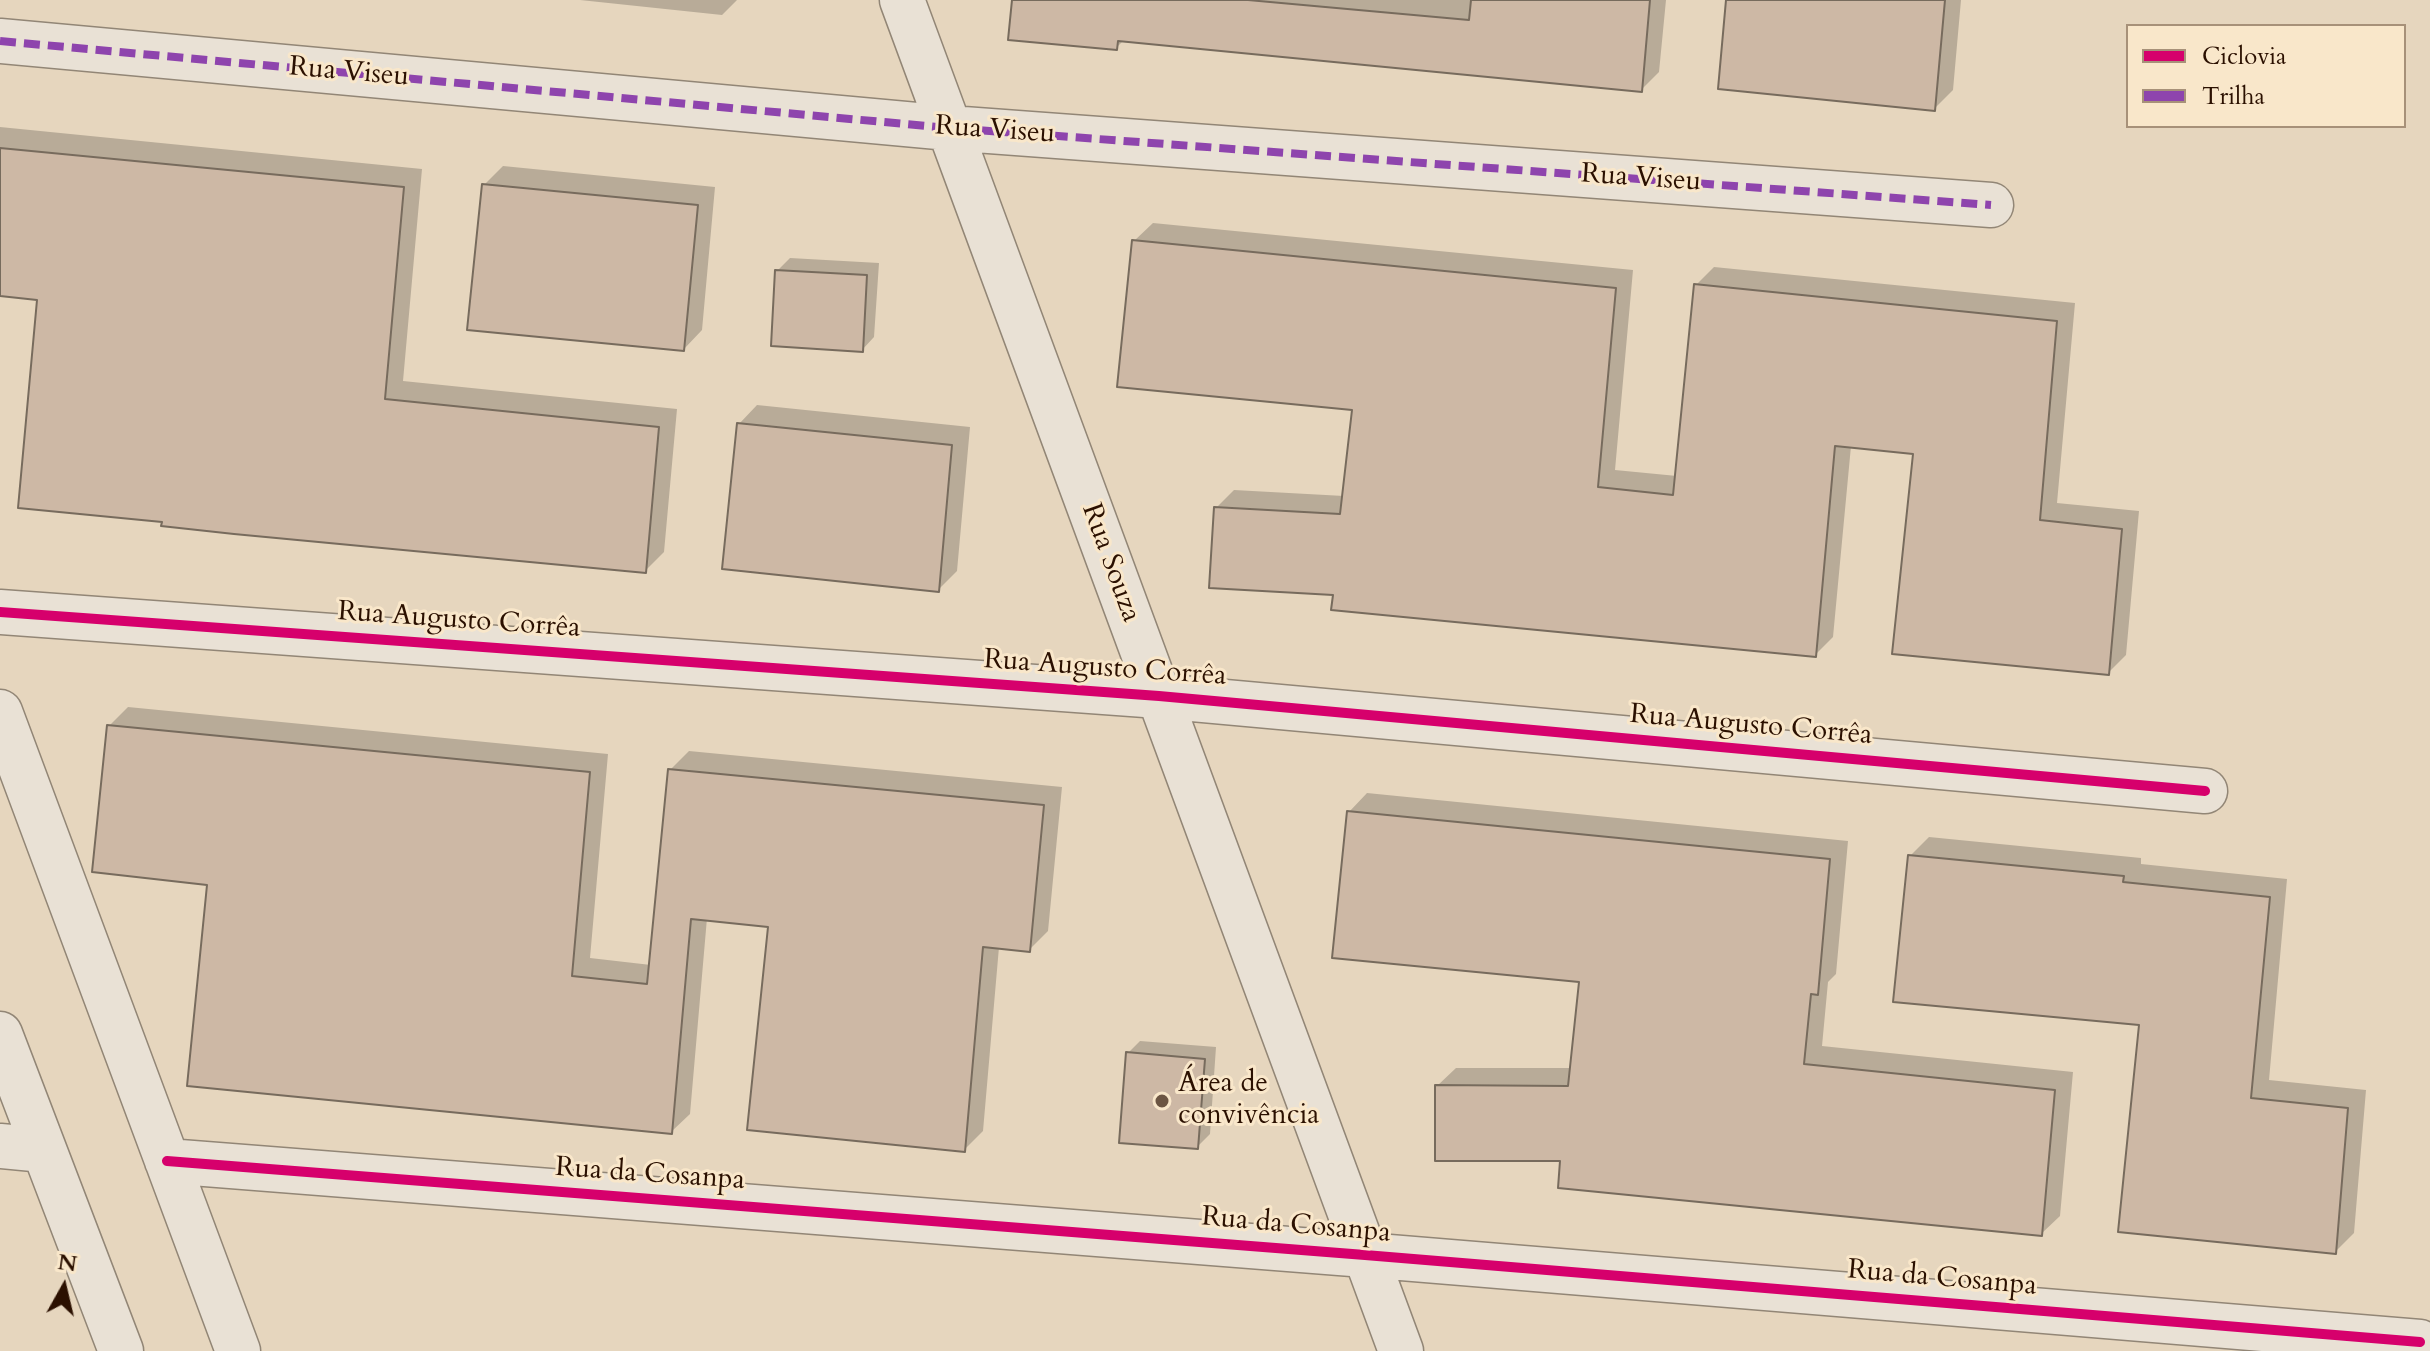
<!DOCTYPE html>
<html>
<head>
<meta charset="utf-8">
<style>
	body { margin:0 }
	#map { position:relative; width:2430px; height:1351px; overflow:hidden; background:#e6d6be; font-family:Cardo,serif }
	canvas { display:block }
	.legend { position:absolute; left:2126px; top:24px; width:280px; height:104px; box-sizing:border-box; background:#f9e7ca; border:2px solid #a79179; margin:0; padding:10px 14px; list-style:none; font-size:24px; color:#2b1000 }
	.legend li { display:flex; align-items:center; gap:16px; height:40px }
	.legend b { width:40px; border:2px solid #a79179 }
	.north { position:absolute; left:24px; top:1247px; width:80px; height:80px; -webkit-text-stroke:6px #f9e7ca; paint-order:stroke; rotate:8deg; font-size:22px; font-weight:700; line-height:32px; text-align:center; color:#2b1000 }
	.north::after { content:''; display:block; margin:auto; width:28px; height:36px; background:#2b1000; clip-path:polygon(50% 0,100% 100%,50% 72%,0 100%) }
</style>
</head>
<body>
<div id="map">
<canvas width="2430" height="1351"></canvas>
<ul class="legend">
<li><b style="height:10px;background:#d6006c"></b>Ciclovia</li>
<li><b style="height:10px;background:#8e44ad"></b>Trilha</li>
</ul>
<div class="north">N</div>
</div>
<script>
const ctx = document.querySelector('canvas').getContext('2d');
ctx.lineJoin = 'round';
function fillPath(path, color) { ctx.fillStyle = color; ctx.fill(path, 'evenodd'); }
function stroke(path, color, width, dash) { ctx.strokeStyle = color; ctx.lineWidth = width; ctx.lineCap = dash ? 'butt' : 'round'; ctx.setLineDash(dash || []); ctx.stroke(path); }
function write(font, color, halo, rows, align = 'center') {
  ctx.font = font + ' Cardo,serif'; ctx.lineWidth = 6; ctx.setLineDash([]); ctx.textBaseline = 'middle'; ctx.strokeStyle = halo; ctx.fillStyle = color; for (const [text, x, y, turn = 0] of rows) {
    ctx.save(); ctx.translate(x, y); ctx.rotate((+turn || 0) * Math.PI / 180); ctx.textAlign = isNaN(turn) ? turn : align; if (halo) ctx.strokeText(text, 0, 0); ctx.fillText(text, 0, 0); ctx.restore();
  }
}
fillPath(new Path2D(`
	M580,0H737L722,15Z
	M1014,0H1666L1659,72L1641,90L1124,40L1116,48Z
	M1729,0H1961L1953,90L1934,109Z
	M0,127L422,169L403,381L677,409L664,552L645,571L39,298L0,294Z
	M503,166L715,187L702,330L684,349L484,185Z
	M1153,223L1633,270L1615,470L1677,476L1696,285L1714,267L2075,303L2057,503L2139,511L2126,655L2108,673L1915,453L1851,446L1833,637L1815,655L1335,594L1216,508L1234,490L1344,496L1354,408L1134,241Z
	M790,258L879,263L874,337L862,350L777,271Z
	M757,405L970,427L957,571L938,590L739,424Z
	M128,707L608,754L590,958L651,965L670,770L689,751L1062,787L1048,931L1029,950L999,947L983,1131L964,1150L770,925L707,918L690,1114L671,1132L209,883L109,726Z
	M1367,793L1848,841L1836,974L1828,982L1822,1046L2073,1072L2060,1216L2041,1234L1562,1159L1437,1086L1456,1068H1572L1581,981L1349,812Z
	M1929,837L2141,858V864L2287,879L2269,1080L2366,1090L2354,1233L2335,1252L2141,1023L1910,856Z
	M1140,1041L1216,1047L1210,1134L1197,1147L1128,1053Z`), '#0003');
const building = new Path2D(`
	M1012,0H1248L1469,20L1471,0H1650L1642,92L1118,41L1117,50L1008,40Z
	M1726,0H1945L1935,111L1718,89Z
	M0,148L404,187L385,399L659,427L646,573L234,534L161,526L162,522L18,508L37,300L0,296Z
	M482,184L698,205L684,351L467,330Z
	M1132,240L1616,288L1598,487L1673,495L1694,284L2057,321L2040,520L2122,529L2109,675L1892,654L1913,454L1835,446L1816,657L1331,610L1333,595L1209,588L1214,507L1340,514L1352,410L1117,387Z
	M775,270L867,275L863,352L771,346Z
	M737,423L952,445L939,592L722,569Z
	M107,725L590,772L572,976L647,984L668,769L1044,805L1030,952L983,947L965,1152L747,1130L768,927L691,919L672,1134L187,1086L207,885L92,872Z
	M1347,811L1830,859L1818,995L1811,994L1804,1064L2055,1090L2042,1236L1558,1188L1560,1161H1435V1085L1568,1086L1579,982L1332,958Z
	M1908,855L2124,876L2123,882L2270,897L2251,1098L2348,1108L2336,1254L2118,1232L2139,1025L1893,1002Z
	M1126,1052L1205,1059L1198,1149L1119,1143Z`);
fillPath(building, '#cdb8a5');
stroke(building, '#776b5d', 2);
const minor = new Path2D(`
	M902,0L1401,1351
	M0,41L949,128L1991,205
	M0,612L1159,696L2205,791
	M0,712L238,1351
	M0,1034L121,1351
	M0,1146L44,1150
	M167,1161L1365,1255L2420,1342`);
stroke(minor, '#928676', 47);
stroke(minor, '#e9e1d5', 44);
stroke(new Path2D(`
	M0,41L949,128L1991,205`), '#8e44ad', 8, [16, 8]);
stroke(new Path2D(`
	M0,612L1159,696L2205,791
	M167,1161L1365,1255L2420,1342`), '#d6006c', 10);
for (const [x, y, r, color] of [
	[1162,1101,8,"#6c5542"]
]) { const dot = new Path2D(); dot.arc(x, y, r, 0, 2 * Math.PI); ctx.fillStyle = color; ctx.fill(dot); stroke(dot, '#f9e7ca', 3); }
write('28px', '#2b1000', '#f9e7ca', [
	["Rua Viseu",349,73,5],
	["Rua Viseu",995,131,4],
	["Rua Viseu",1641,179,4],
	["Rua Souza",1110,563,70],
	["Rua Augusto Corrêa",459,621,4],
	["Rua Augusto Corrêa",1105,669,4],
	["Rua Augusto Corrêa",1751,726,5],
	["Rua da Cosanpa",650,1175,4],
	["Rua da Cosanpa",1296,1226,5],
	["Rua da Cosanpa",1942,1279,5]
]);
write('28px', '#2b1000', '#f9e7ca', [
	["Área de",1178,1085],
	["convivência",1178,1117]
], 'left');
</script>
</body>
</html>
